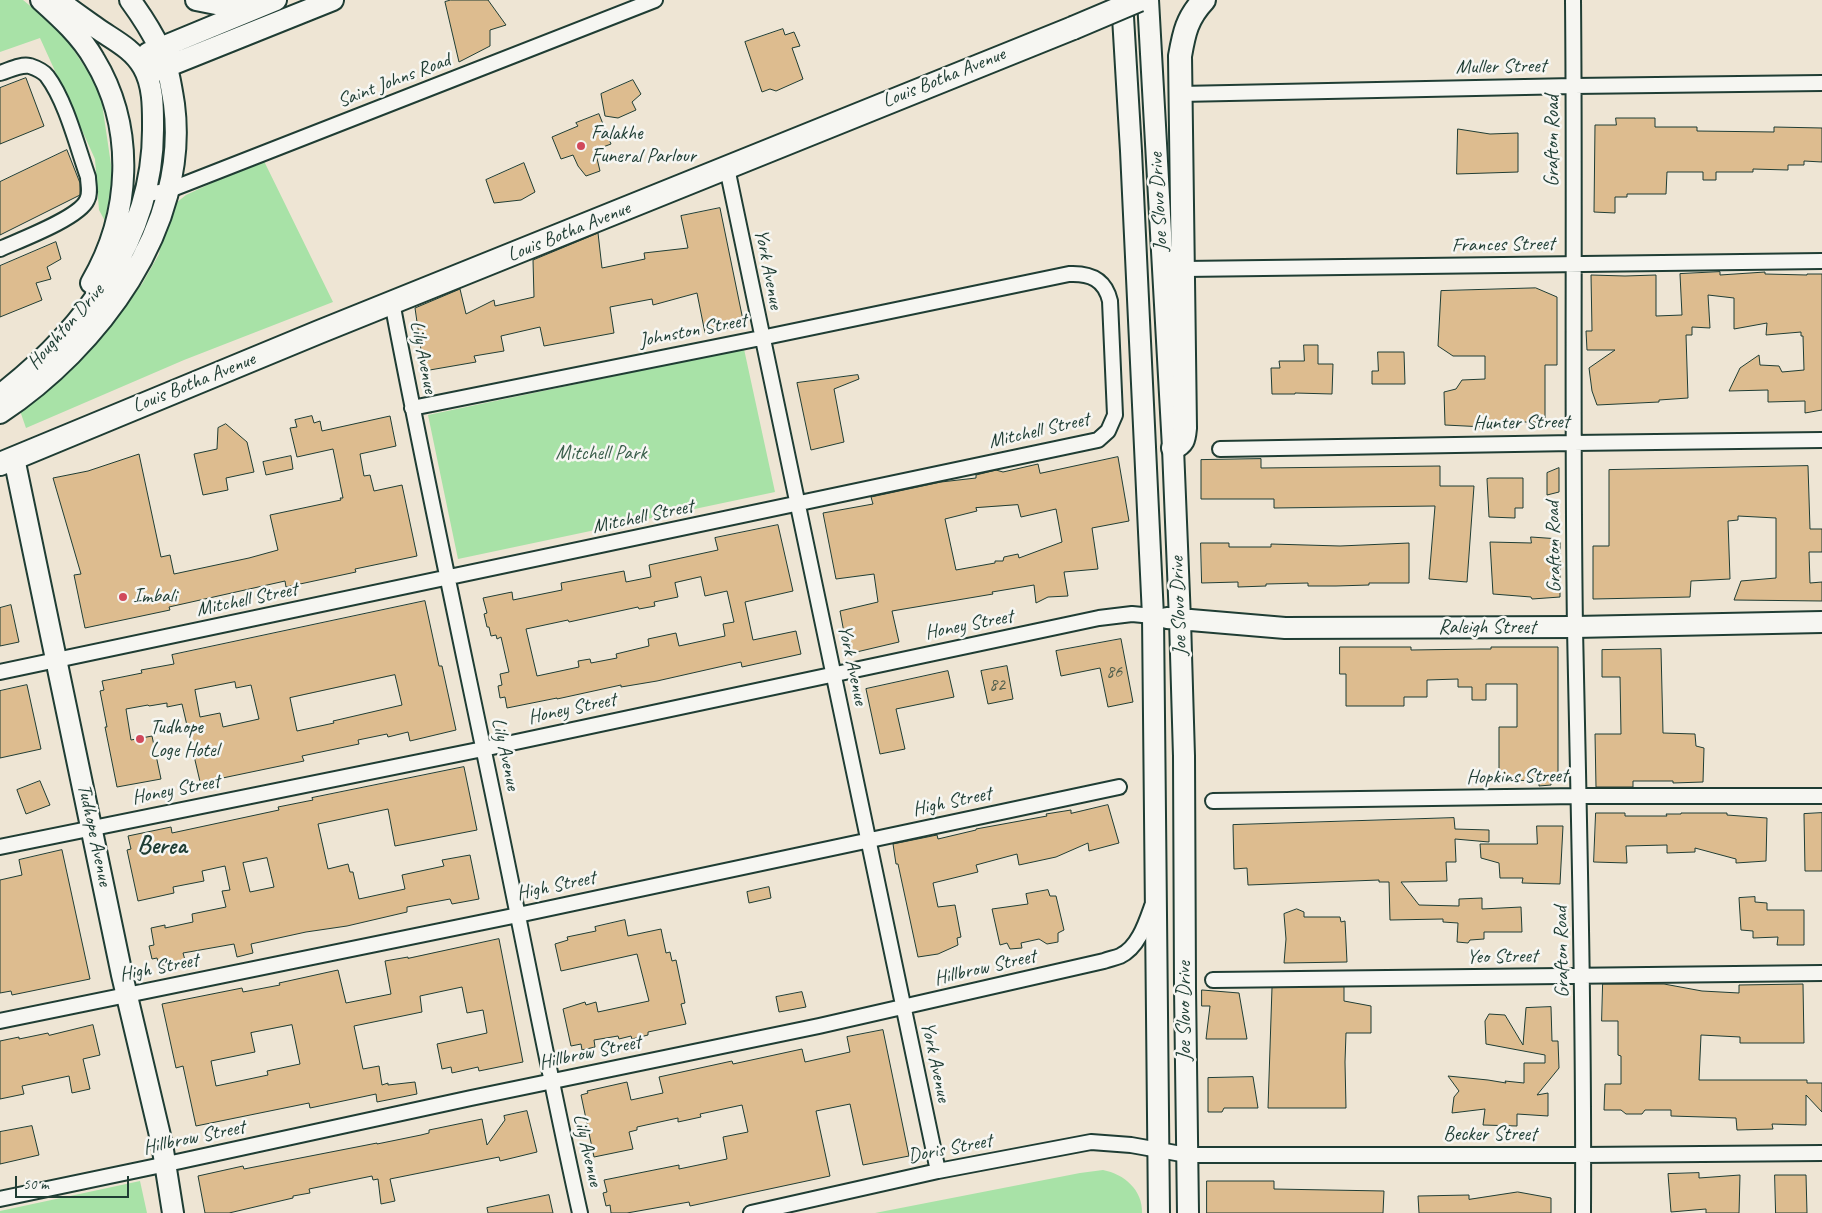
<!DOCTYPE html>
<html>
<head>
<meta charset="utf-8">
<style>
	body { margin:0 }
	#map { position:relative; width:1822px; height:1213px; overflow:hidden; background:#eee5d4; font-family:Caveat,sans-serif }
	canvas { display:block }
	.scale { position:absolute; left:15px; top:1176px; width:114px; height:22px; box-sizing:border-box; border:2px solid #1f3d34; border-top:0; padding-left:6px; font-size:15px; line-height:18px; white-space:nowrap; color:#1f3d34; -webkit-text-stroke:4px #f6f6f2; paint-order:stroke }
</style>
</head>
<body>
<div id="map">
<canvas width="1822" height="1213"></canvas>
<div class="scale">50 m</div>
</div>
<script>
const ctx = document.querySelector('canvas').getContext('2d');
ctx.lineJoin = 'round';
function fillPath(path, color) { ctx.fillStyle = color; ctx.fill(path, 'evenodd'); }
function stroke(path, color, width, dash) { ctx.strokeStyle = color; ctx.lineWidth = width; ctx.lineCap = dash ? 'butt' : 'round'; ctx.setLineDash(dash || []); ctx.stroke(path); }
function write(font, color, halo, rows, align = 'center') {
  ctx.font = font + ' Caveat,sans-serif'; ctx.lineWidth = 5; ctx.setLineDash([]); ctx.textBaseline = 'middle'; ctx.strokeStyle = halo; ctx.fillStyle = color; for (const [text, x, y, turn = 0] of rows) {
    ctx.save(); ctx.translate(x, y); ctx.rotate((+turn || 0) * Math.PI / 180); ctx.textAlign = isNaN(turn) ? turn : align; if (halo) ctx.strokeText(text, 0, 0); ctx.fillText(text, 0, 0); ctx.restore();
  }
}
fillPath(new Path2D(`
	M0,0H23L61,31L100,90L113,178L105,221L99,210L95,159L40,38L0,52Z
	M263,159L333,302L184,360L26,428L18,405L123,307L142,284L159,254L163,229L176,203L186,195Z
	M744,349L775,492L458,559L428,415Z
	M1103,1170C1124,1174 1143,1190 1142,1213H875L1080,1173Z
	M140,1181L147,1213H0V1211Z`), '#a8e2a7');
const building = new Path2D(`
	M451,0H488L506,25L490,30V46L459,62L445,2Z
	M783,29L785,35L794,32L800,46L792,48L803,79L776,91L770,89L762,92L745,42Z
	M26,78L44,126L0,144V88Z
	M633,80L641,94L632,102L636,110L618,118L605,116L601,94Z
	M599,114L611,144L595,150L600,171L586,176L578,166L573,155L561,159L552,137L578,126L576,123Z
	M1616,118H1655V127H1697V131L1774,132V127L1822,128V162L1804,161V165H1788V170L1753,169V172H1716V180H1703V172H1667L1666,194H1627V197H1615V213L1594,212L1595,125H1616Z
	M1458,129L1490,134L1518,133V172L1457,174Z
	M67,150L80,183V195L0,235V182Z
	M524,163L535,192L521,200L494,203L486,180Z
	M720,208L744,325L705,333L697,293L653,305L652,299L610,307L614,333L544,346L540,327L501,336L504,351L474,356L476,362L424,371L415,308L460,289L466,314L494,300L495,306L534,297L533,260L598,233L602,268L645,259L644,253L688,248L681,216Z
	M56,242L61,259L47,267L51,279L36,283L42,300L0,317V266Z
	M1720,272V275L1765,272V274L1807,275V274H1822V410L1805,413V401L1768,402V390L1729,391L1740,368L1759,355L1760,365L1779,366L1782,372L1804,370L1803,336H1801V332L1766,335L1767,323L1734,329V298L1708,295L1710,328L1692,327V335H1686L1688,398L1659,400V402L1597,405L1592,391L1589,368L1615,350H1587L1586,331H1592L1591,275L1625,276L1656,275V316L1682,315L1680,274Z
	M1536,288L1557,297V365H1545V419L1541,422H1514V425L1485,427L1445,425L1444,392L1456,389L1462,380L1485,379V356H1453L1438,346L1441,291Z
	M1304,345H1318V364H1333L1332,394L1295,393V394H1272L1271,368H1280L1279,361H1304Z
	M1378,352H1404L1405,384H1372V371H1378Z
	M858,375L859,379L834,389L844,442L811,450L797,383Z
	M312,416L314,423L320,421L322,431L390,416L396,446L360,454L364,476L370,475L374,491L402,485L417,556L355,569L356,572L286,587L285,581L169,607L170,610L85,628L74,575L81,574L53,478L88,471L139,454L161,557L170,555L174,574L249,558L278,550L270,515L341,500L340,498H343L333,449L297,457L290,428L297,427L295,420Z
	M226,424L247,442L254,472L226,478L228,490L203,495L194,454L217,449L218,428Z
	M291,456L293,469L266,475L263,462Z
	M1118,457L1129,521L1092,528L1098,569L1064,572L1068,596L1048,597L1036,603L1034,585L992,592L993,594L892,611L899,642L848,654L840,611L878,602L874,574L836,579L823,513L873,504L871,497L941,482L976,478V475L996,470L1003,472L1038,464L1040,473ZM1018,505L1021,517L1056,509L1062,542L1019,558L1018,554L1004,557L1003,561H995V563L956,570L945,519L977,511L976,508Z
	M1261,459V468L1440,466V486H1474L1467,582L1429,579L1435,506L1274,508V499H1201V460Z
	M1808,466L1810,529H1822V552H1809L1810,583L1822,582V601L1734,600L1741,581L1776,578V518L1738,516V520L1728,521L1730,579L1691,581L1690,597L1593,599V546H1609V470Z
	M1559,468V492L1547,495V473Z
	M1490,478H1523V508H1515V518L1489,517L1487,479Z
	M778,525L793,591L745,602L753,640L796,631L801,654L742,667L741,662L657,681L621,687V685L557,699V698L507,708L505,697L500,698L498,686L502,685L500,674L509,672L501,637L497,639L496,635L491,636L489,627H487L484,614L487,613L483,598L512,592L513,600L562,590L561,583L624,571L626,582L651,577L649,565L718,550L715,538ZM701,577L705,596L727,591L734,622L723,624L725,636L679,646L676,633L648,639L649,646L616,654L617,658L591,663L590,659L578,661L579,667L537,676L526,629L568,620L569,622L638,607L639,609L655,606L654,602L678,597L675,583Z
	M1531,537L1560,539V597L1532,599L1531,597L1493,594L1490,542L1531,543Z
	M1201,543H1229V547H1271V544L1340,546L1409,543V583H1369V585L1336,586H1308V583L1266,584V586L1238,587V582L1202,583Z
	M425,601L439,666H442L456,730L410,741L408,732L388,737L387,734L358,740L359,744L302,756L304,761L213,780L214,783L201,786L182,704L167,707V703L149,706L148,705L126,709L131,740L152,736L161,779L117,787L105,727H107L100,691L104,690L102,681L142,673L141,670L174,664L172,655ZM395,675L402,705L333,721L334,723L297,731L290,698ZM235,682L236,688L251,685L259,719L223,727L220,713L200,717L195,690Z
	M11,605L19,642L0,646V608Z
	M1121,639L1133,702L1108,707L1100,668L1061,676L1056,651Z
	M1340,647H1411V650L1480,649H1491V647H1558V778H1551V785L1539,786V780L1499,781V727H1517V684H1486V700H1472V687H1458V679L1427,680V697H1404V706H1346V674H1340Z
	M1661,649L1663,733L1695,734L1696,746L1704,748L1703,782L1673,783V781H1633V787H1596L1595,734H1621L1620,677H1602V650Z
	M1007,666L1013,699L988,704L981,671Z
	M948,671L954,697L896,709L905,749L880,754L866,689Z
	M27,685L41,749L0,758V691Z
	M464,767L477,830L395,846L388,809L318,824L328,869L348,864L350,872H353L359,899L405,889L402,875L444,866L442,860L470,855L479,899L452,904L450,899L407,907V912L347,926L306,932L251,944L253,953L237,957L234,944L183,953L185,960L159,966L157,958L152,959L149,946L154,945L151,928L165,925V928L193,922L192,914L226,907L222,891L230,890L225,866L202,871L204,881L173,887L174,893L138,901L127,850L131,849L128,836L171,827L172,833L279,810L278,807L313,800L312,798ZM267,858L274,887L250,892L243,863Z
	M40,781L50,805L26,814L17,790Z
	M1108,805L1119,843L1089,851L1088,843L1056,857L1019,865L1017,854L976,865L978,872L933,883L938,907L955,905L961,937L957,938L958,945L938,954L918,957L898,864H896L893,844L937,835L938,839L976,830V829L1047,816L1046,814L1071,810V813Z
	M1596,813H1625V816H1667L1666,814H1681V813H1727V815L1767,818L1766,861L1736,863V859L1695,848V852L1667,853V845L1626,846L1627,863L1594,862Z
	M1822,813V871H1805L1804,814Z
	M1454,818L1455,829L1489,830V842L1455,839L1456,862H1446L1447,881L1401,882L1419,905L1459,906V899L1482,898V909L1521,907L1522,932H1484V939L1470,940L1468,943L1457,942L1458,923L1443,922V919L1390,920L1389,882H1379V880L1248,885L1247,868L1234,869L1233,825Z
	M1537,826H1563L1560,884L1522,883L1523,878H1500L1499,863L1481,858L1480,844H1537Z
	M62,850L90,979L12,995L11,991L0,993V880L22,875L19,860Z
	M769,887L771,898L749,903L747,892Z
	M1048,890L1050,896H1056L1064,930L1058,933V942L1047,944L1039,939L1021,943L1022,948L1010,949L1007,943L1000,945L992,909L1028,904L1026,894Z
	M1755,897V902L1767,903V910H1804V945H1777L1778,937L1753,938V931L1741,930L1739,898Z
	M1297,909L1304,912V917H1340L1341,922L1345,921L1347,962L1284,963L1286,939L1284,914Z
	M625,920L628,936L661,929L666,953L670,952L672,961L676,960L685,1003L681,1004L686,1024L648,1032V1035L632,1039L631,1036L619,1039L618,1036L594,1040L595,1047L582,1050L581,1044L571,1046L563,1009L585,1002L586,1005L596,1002L598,1012L649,1001L637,954L561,971L555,944L568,940L567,937L596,931L595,927Z
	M499,939L523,1062L479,1071L478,1067L452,1073L451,1067L442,1069L437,1044L487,1033L483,1010L467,1013L462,987L420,996L422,1012L354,1026L363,1069L379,1066L382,1085L388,1083V1085L415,1082L417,1094L377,1102L376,1094L310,1108L309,1103L196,1126L183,1066L176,1068L162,1004L242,988L243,992L280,985L279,983L338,970L346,1003L391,994L385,961L408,957V958ZM292,1025L300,1064L267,1071L268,1075L216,1086L211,1061L255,1052L251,1033Z
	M1603,984H1664L1702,991L1739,993V985L1803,984L1804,1043H1740V1037L1701,1035L1699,1080H1807V1083H1822V1112L1806,1095V1125L1772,1124L1773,1129L1737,1130L1736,1118L1671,1116V1110H1645L1642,1114H1626L1621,1110H1604L1605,1084H1621V1056L1618,1055V1021H1602Z
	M1344,987V1001L1371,1006V1033H1346L1345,1062L1346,1108H1268L1272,988Z
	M1202,990L1239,993L1247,1039H1206L1210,1006H1202Z
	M802,992L806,1007L779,1012L776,997Z
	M1551,1007L1552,1041H1558L1559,1068L1537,1095L1548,1093V1116L1517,1114V1126L1483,1125L1485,1109L1452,1113L1454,1097L1459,1091L1448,1076L1488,1080L1506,1083L1505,1081L1524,1083V1063H1545V1055L1486,1044L1485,1021L1489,1014L1505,1015L1523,1045L1526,1008Z
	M93,1025L100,1055L83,1059L90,1089L72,1093L69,1076L22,1086L24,1094L0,1099V1041L19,1037V1039L48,1033L49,1035Z
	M883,1030L909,1156L863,1165L850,1104L816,1111L830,1176L690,1206L689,1202L627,1213H611L610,1205L606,1206L603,1193L607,1192L604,1180L679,1165V1169L727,1159L723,1137L748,1132L742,1105L700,1114L701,1117L678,1122V1118L637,1127V1130L629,1132L633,1149L594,1157L581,1095L588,1093L587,1091L627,1082L631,1100L663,1093L659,1077L732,1061L733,1064L802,1049L805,1062L850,1052L847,1037Z
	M1253,1077L1258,1108H1224L1222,1112H1208V1078Z
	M527,1111L537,1152L500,1161L499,1157L390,1179L395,1201L381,1204L378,1179L373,1180L372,1176L309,1189L310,1193L293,1196V1198L229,1213H205L198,1176L243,1166L244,1169L377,1143V1144L421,1135L429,1133V1130L482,1119L487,1145L505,1120L504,1116Z
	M32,1126L39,1155L0,1164V1132Z
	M1699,1173V1178L1740,1175L1739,1213H1706V1209L1671,1212L1668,1174Z
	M1775,1175H1806L1807,1213H1776Z
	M1207,1181H1274V1189L1384,1191L1383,1213H1207Z
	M1518,1192L1551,1198V1213H1419L1418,1196L1469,1195V1199Z
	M549,1195L553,1213H488L487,1208Z`);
fillPath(building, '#ddbc8f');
stroke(building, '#1f3d34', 1);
const street = new Path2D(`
	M1573,0C1575,209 1572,419 1575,628C1579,823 1584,1018 1583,1213
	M0,73C10,70 20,64 30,66C36,68 43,71 47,76C66,101 77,146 88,177C88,184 91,193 87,200C79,218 20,240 0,249
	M1180,94L1574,86L1822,83
	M727,168L938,1171
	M146,194L167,191L655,0
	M1184,269L1822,261
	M392,302C426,481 465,659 502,838C528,963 552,1088 580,1213
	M1220,449L1573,443L1822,440
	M0,672L1098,440L1108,431L1115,415L1110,301C1105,279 1090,273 1069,274L761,338L412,408
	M1213,801L1579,796H1822
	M0,847L483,749L1099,618L1132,614L1153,616
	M1213,980L1822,973
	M0,1021L518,915L1119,787
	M0,1199L181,1161L471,1098L819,1026L1104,961C1109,959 1115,958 1120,956C1138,948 1146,923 1152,906
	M751,1213L938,1171L1091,1142L1131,1145L1187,1155H1583L1822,1153`);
const secondary = new Path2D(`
	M41,0C61,18 81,36 94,59C136,128 131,215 91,283
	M196,0L221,5L256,3
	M1122,0L1131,151L1153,616L1159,1213
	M1148,0L1173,448L1180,620L1184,756L1185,988L1188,1213
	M148,53L276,0
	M156,71L333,0
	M0,395C83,331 153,239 153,130C153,110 154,86 143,67C133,49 114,40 98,29C84,19 71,10 58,0
	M0,413C98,348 190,227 174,104C171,85 168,66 160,49C152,32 141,15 130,0
	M14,458L122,975L162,1144L173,1213
	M1167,618L1285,628L1575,627L1822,622`);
const primary = new Path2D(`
	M1173,448C1184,443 1184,439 1185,428L1180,56C1184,33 1187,18 1204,0
	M0,464L319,332L1073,28`);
stroke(street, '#1f3d34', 18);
stroke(secondary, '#1f3d34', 24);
stroke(primary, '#1f3d34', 26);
stroke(street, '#f6f6f2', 14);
stroke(secondary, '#f6f6f2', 20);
stroke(primary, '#f6f6f2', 22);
const primaryBridge = new Path2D(`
	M1073,28L1139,0`);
stroke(primaryBridge, '#1f3d34', 26, []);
stroke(primaryBridge, '#f6f6f2', 22);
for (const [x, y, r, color] of [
	[581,146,5,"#d1495b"],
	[123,597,5,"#d1495b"],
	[140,739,5,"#d1495b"]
]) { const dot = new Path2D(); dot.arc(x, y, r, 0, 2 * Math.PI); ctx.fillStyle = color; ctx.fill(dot); stroke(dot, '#f6f6f2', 2); }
write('18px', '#4e5d4b', null, [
	["86",1114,672],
	["82",997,685]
]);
write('20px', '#1f3d34', '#f6f6f2', [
	["Muller Street",1501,67,-1],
	["Louis Botha Avenue",944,78,-22],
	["Saint Johns Road",394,81,-21],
	["Grafton Road",1553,141,-90],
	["Joe Slovo Drive",1159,202,-93],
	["Louis Botha Avenue",569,232,-22],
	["Frances Street",1503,245,-1],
	["York Avenue",768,269,79],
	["Houghton Drive",66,327,-49],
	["Johnston Street",693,331,-11],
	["Lily Avenue",423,357,79],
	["Louis Botha Avenue",194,383,-22],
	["Hunter Street",1521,423,-1],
	["Mitchell Street",1039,431,-13],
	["Mitchell Street",643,517,-12],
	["Grafton Road",1554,547,-91],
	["Mitchell Street",247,600,-12],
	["Joe Slovo Drive",1179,606,-92],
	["Honey Street",969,625,-11],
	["Raleigh Street",1487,628],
	["York Avenue",852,665,78],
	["Honey Street",572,709,-12],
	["Lily Avenue",505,754,78],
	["Hopkins Street",1517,777,-1],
	["Honey Street",176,790,-11],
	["High Street",952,802,-12],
	["Tudhope Avenue",94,835,78],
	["High Street",556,886,-12],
	["Grafton Road",1562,952,-91],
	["Yeo Street",1502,957,-1],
	["High Street",159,968,-11],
	["Hillbrow Street",985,968,-13],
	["Joe Slovo Drive",1185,1011,-90],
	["Hillbrow Street",590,1053,-12],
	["York Avenue",935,1062,78],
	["Becker Street",1490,1135],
	["Hillbrow Street",194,1138,-12],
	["Doris Street",950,1149,-11],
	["Lily Avenue",587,1150,77]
]);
write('20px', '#1f3d34', '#f6f6f2', [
	["Falakhe",591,134],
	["Funeral Parlour",591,157],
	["Imbali",133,597],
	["Tudhope",150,728],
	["Loge Hotel",150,751]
], 'left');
write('20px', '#3a5e4b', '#f6f6f2', [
	["Mitchell Park",601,454]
]);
write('bold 25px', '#1f3d34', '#f6f6f2', [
	["Berea",162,846]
]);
</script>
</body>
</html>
